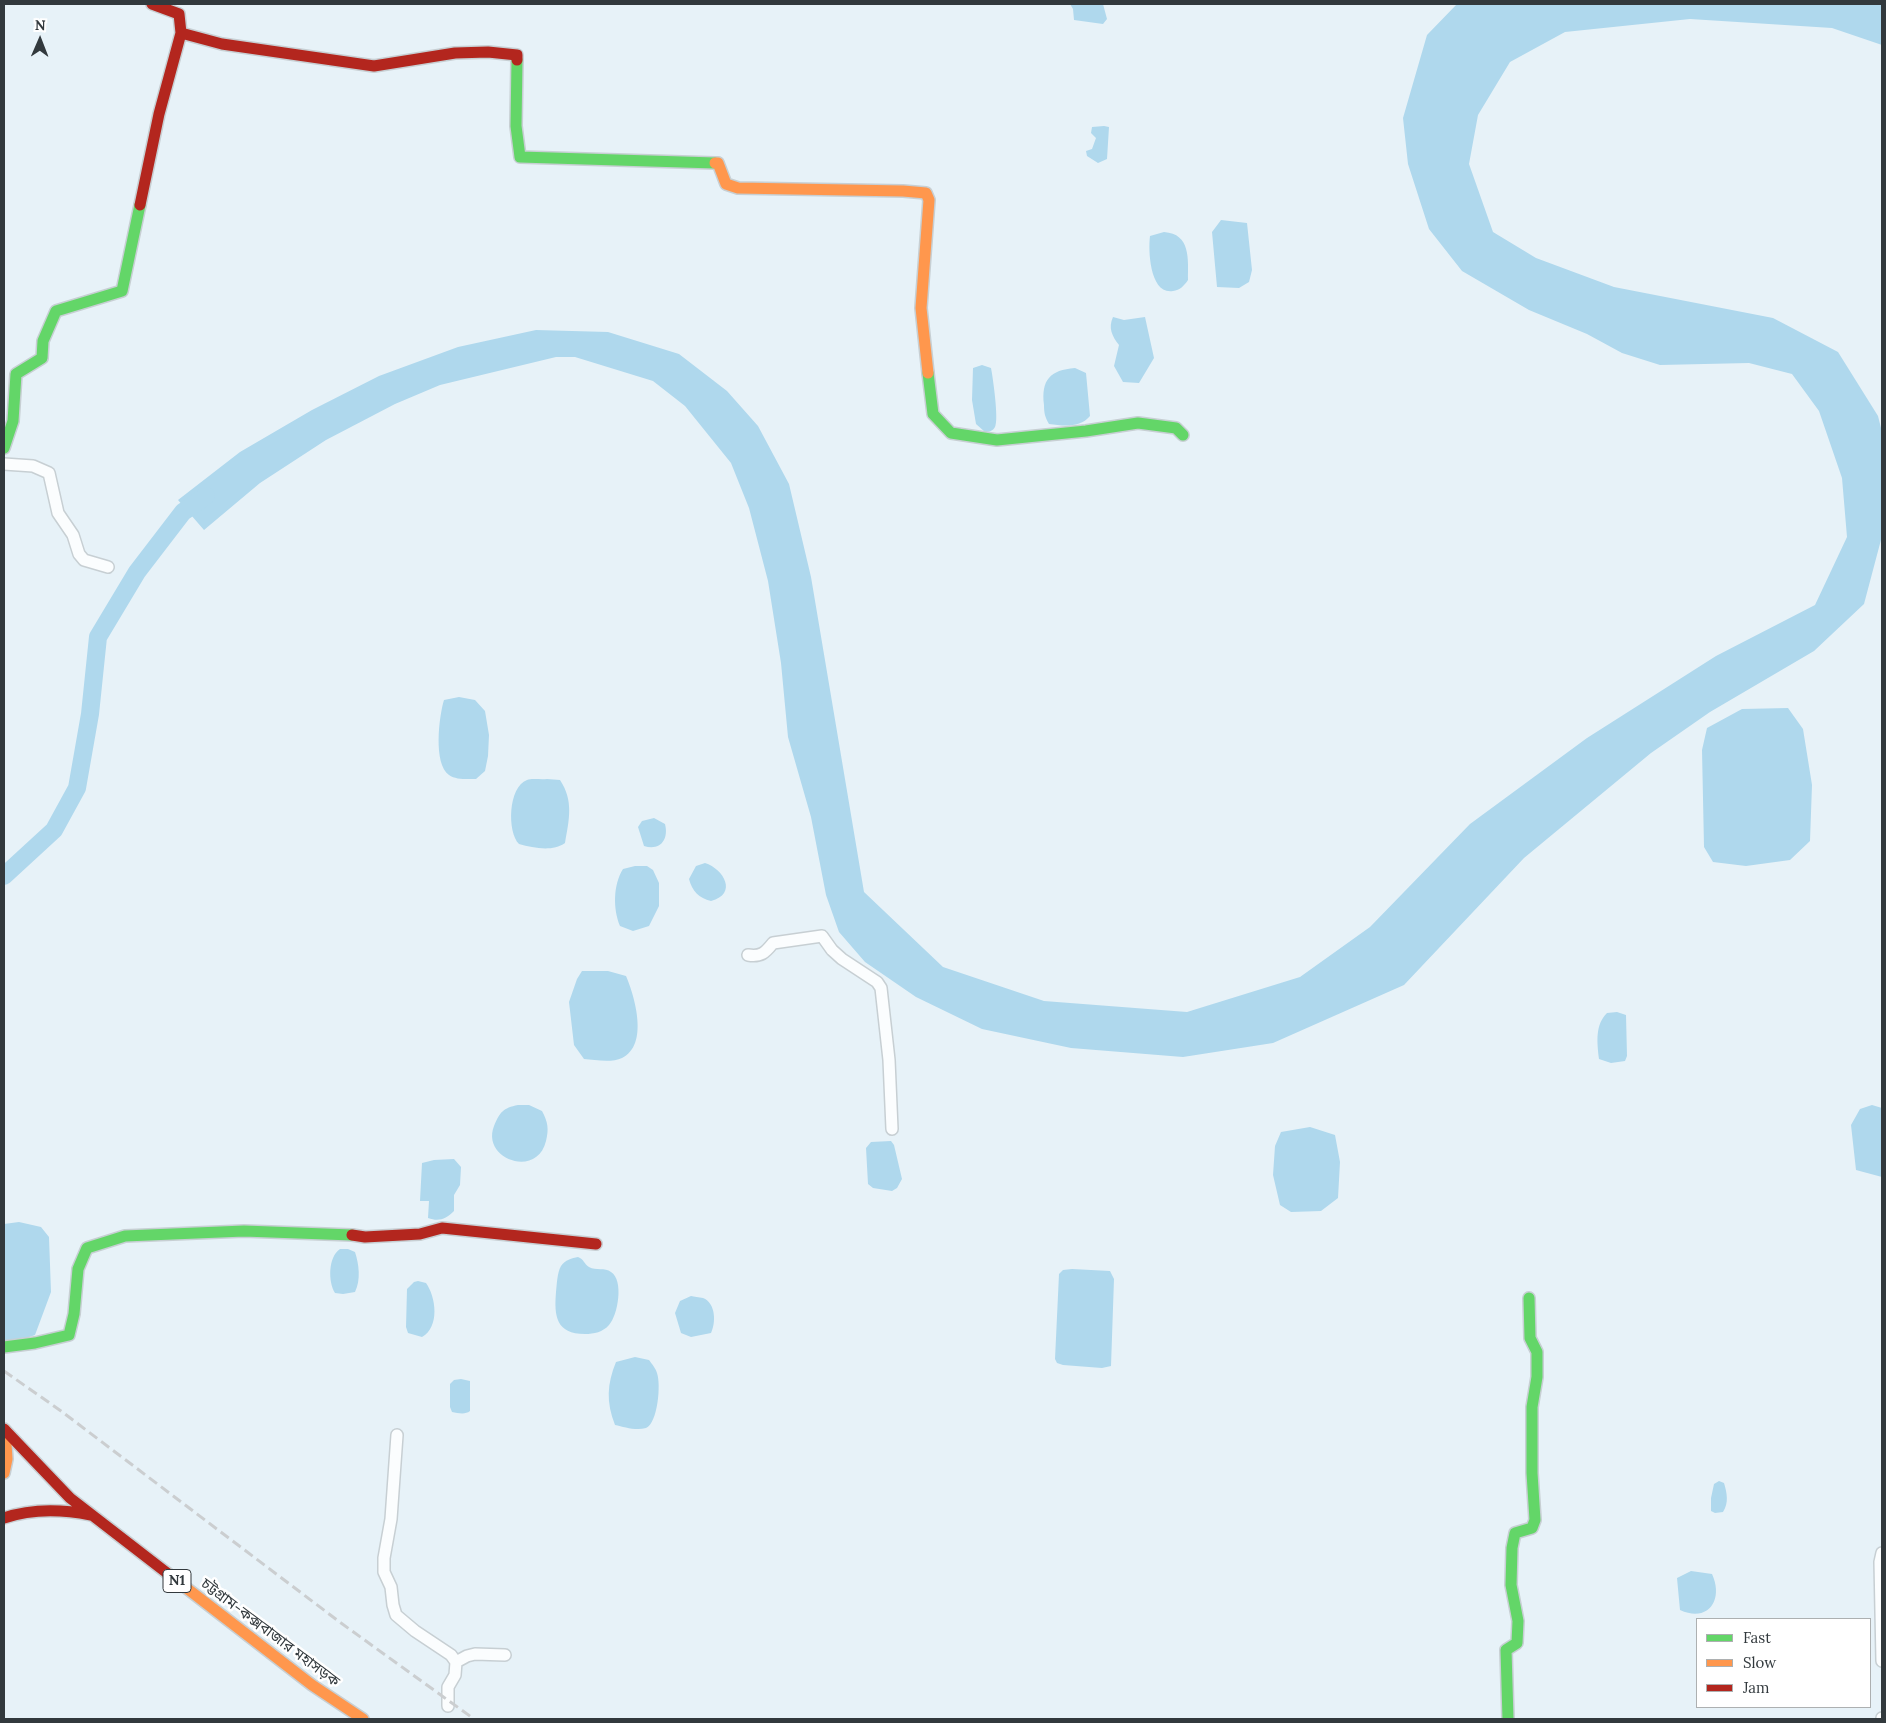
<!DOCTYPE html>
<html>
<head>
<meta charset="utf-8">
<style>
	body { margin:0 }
	#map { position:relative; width:1886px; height:1723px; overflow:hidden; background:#e7f2f8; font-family:Lora,serif }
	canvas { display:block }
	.frame { position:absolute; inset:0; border:5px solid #32393d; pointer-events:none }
	.legend { position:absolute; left:1696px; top:1618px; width:175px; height:90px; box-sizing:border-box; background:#fff; border:1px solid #adb0b1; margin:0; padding:6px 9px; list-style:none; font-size:15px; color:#32393d }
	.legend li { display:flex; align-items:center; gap:10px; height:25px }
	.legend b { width:25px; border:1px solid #adb0b1 }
	.north { position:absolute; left:15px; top:15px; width:50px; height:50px; -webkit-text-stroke:4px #fff; paint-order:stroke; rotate:1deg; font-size:14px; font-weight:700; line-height:20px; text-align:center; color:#32393d }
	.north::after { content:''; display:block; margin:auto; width:18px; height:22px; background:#32393d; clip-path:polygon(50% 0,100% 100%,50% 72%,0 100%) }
</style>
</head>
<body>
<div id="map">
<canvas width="1886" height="1723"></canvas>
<div class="frame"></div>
<ul class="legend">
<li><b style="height:6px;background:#63d668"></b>Fast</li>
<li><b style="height:6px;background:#ff974d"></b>Slow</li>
<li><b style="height:6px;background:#b3261e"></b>Jam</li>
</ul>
<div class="north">N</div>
</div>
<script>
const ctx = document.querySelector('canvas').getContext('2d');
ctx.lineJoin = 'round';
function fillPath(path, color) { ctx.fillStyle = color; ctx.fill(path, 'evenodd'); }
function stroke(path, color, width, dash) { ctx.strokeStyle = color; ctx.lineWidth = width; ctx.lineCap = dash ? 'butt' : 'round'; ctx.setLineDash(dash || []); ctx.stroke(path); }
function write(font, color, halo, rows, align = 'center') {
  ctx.font = font + ' Lora,"Noto Sans Bengali",serif'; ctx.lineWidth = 5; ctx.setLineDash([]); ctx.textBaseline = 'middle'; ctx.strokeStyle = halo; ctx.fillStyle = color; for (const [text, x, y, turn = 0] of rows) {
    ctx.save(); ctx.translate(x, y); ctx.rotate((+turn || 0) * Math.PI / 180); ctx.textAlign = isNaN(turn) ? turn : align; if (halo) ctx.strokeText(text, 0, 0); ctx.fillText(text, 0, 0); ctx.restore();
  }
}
fillPath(new Path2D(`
	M1070,4H1103L1107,19L1103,24L1074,20L1073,9Z
	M1457,4H1882V45L1832,28L1690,19L1565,32L1510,62L1478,115L1469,164L1493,232L1536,258L1614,287L1773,318L1838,352L1878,416L1882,432V536L1864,604L1814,651L1710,712L1651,753L1524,858L1404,985L1273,1043L1183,1057L1071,1048L982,1029L916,997L865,962L839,932L826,895L811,817L788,737L781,663L768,581L749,508L731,463L685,406L653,381L575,357H556L440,385L395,404L326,440L260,483L204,530L178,500L240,452L312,410L379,376L458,347L536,330L608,332L679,354L727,391L758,426L789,484L811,577L864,892L943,967L1044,1001L1187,1012L1300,977L1370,927L1470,824L1587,738L1716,656L1815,605L1847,537L1842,478L1819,411L1792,374L1749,363L1660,365L1622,353L1587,334L1529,310L1462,271L1429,229L1408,164L1403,118L1427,35Z
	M1104,126L1109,127L1107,159L1098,163L1087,156L1086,151L1092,149L1096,138L1091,133L1092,127Z
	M1221,220L1247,223L1252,270L1249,282L1239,288L1217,287L1212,232Z
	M1164,232C1191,234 1188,259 1188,280C1184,286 1180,290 1173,291C1150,295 1148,251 1150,236Z
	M1113,317L1124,320L1145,317L1154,358L1139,383L1123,382L1114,366L1119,345C1112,336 1108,328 1113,317Z
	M982,365L991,368C993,378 999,420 995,427C993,431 989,432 985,432L976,424L972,400L973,368Z
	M1075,368L1086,373L1090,416C1080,428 1064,426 1049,424C1045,417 1044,413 1044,405C1041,380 1050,370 1075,368Z
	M459,697L475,700L485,711L489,735L488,756L485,771L476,779C467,779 456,780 449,775C433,764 439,716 444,700Z
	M1788,708L1803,729L1812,785L1810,841L1790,860L1746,866L1713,862L1704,847L1702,750L1707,728L1742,709Z
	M547,779L560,780C574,801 569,820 565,843C552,852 534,848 519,844C507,832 508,787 527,780C532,778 541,780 547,779Z
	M654,818L665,824C669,840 660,851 644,846L638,827L642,821Z
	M705,863C724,869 738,894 711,901C699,898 692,891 689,879L696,866Z
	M635,866H647L653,870L659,883V906L649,926L633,931L620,926C613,909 613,885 623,869Z
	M582,971H608L626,976C635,997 649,1045 622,1058C612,1063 595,1060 584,1059L574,1045L569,1002L577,979Z
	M1617,1012L1626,1015L1627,1056L1625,1061L1611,1063L1599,1059C1597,1042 1595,1025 1607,1013Z
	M518,1105H529L542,1111C548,1122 549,1129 546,1141C537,1179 481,1159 494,1126C500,1112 503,1108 518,1105Z
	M1872,1105L1882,1108V1177L1856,1170L1851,1125L1860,1109Z
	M1310,1127L1335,1135L1340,1162L1338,1198L1321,1211L1291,1212L1280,1205L1273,1175L1275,1146L1281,1132Z
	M891,1141L894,1145L902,1179L897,1188L892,1191L873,1188L868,1184L866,1148L871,1142Z
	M454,1159L461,1167L460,1185L454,1195V1211C446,1219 439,1222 428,1218L429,1201H420L422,1163L434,1160Z
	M19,1222L41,1227L49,1237L51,1292L35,1335L4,1346V1224Z
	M340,1249H348L355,1252C359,1264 361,1280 355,1292L343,1294L335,1293C328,1282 328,1257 340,1249Z
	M578,1257C584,1259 584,1264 589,1267C596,1271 605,1267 611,1272C624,1280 618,1315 609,1325C603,1332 594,1334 585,1334C556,1334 554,1316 556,1292C557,1284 557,1273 561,1266C565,1260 572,1258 578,1257Z
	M1072,1269L1110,1271L1114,1279L1111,1366L1102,1368L1063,1365L1057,1363L1055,1359L1059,1274L1063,1270Z
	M418,1281L426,1283C436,1297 440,1327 422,1337L408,1333L406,1327L407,1289L414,1282Z
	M691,1296C694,1297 699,1297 703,1298C716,1303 716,1323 711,1333L691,1337L681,1333L675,1313L680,1301Z
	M635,1357L649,1360C652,1364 656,1369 657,1373C661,1384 658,1423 646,1428C636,1431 624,1427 615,1425C606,1402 607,1384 616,1362Z
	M461,1379L470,1381V1411C465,1415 458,1413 452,1412L450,1407V1384L454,1380Z
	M1719,1481L1724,1483C1727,1493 1729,1503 1723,1512L1715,1513L1711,1511V1498L1714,1484Z
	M1691,1571L1712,1574C1724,1600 1708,1623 1680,1610L1677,1578Z`), '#afd8ed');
stroke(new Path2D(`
	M4,876L54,830L77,788L90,714L98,637L137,572L183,512L206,496`), '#afd8ed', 18);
const street = new Path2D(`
	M4,464L33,466L49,473L58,513L73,535L79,554L84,560L108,567
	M748,955C761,957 765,953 773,943L822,936L832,950L842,959L877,982L881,988L889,1060L892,1129
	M397,1435L391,1519L384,1558V1572L391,1587L393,1605L396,1615L415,1631L451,1655L456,1662L455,1675L448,1687V1706
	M1882,1553L1880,1562L1882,1661
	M456,1662L467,1656L475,1654L505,1655
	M1882,1719V1718`);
const fast = new Path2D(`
	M517,60L516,126L520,157L715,163
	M928,373L933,414L951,433L997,440L1086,431L1138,423L1176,428L1183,435
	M4,448L13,421L16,374L42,358L43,341L56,311L122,291L140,205
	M4,1347L35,1343L69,1335L74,1314L78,1269L87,1248L125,1236L244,1231L352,1235
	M1508,1719L1506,1650L1517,1643L1518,1621L1511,1585L1512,1548L1515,1533L1532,1528L1535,1520L1532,1473V1407L1537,1377V1352L1530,1338L1529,1298`);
const slow = new Path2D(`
	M715,163H718L726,184L738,188L903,191L926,193L929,200L921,308L928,373
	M4,1473L7,1459L5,1430
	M167,1573L312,1685L363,1719`);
const jam = new Path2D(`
	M181,33L222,44L374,66L455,53L488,52L517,55V60
	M140,205L159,114L181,33L179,14L152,4
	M352,1235L365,1237L420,1234L442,1228L596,1244
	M4,1429L70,1498L167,1573
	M4,1518C33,1508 61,1509 91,1515`);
stroke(street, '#c7cfd3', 14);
stroke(fast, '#c7cfd3', 14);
stroke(slow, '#c7cfd3', 14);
stroke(jam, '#c7cfd3', 14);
stroke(street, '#fbfdfe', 11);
stroke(fast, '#63d668', 11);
stroke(slow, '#ff974d', 11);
stroke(jam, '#b3261e', 11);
stroke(new Path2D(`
	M4,1371L61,1411L341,1623L474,1719`), '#cbced0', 3, [10, 5]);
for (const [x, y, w] of [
	[177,1581,28]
]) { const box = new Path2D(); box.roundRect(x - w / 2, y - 11.5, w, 23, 4); ctx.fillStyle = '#fff'; ctx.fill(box); stroke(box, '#32393d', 1); }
write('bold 14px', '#32393d', null, [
	["N1",177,1581]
]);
write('15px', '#32393d', '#fff', [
	["চট্টগ্রাম-কক্সবাজার মহাসড়ক",270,1633,37]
]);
</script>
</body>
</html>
